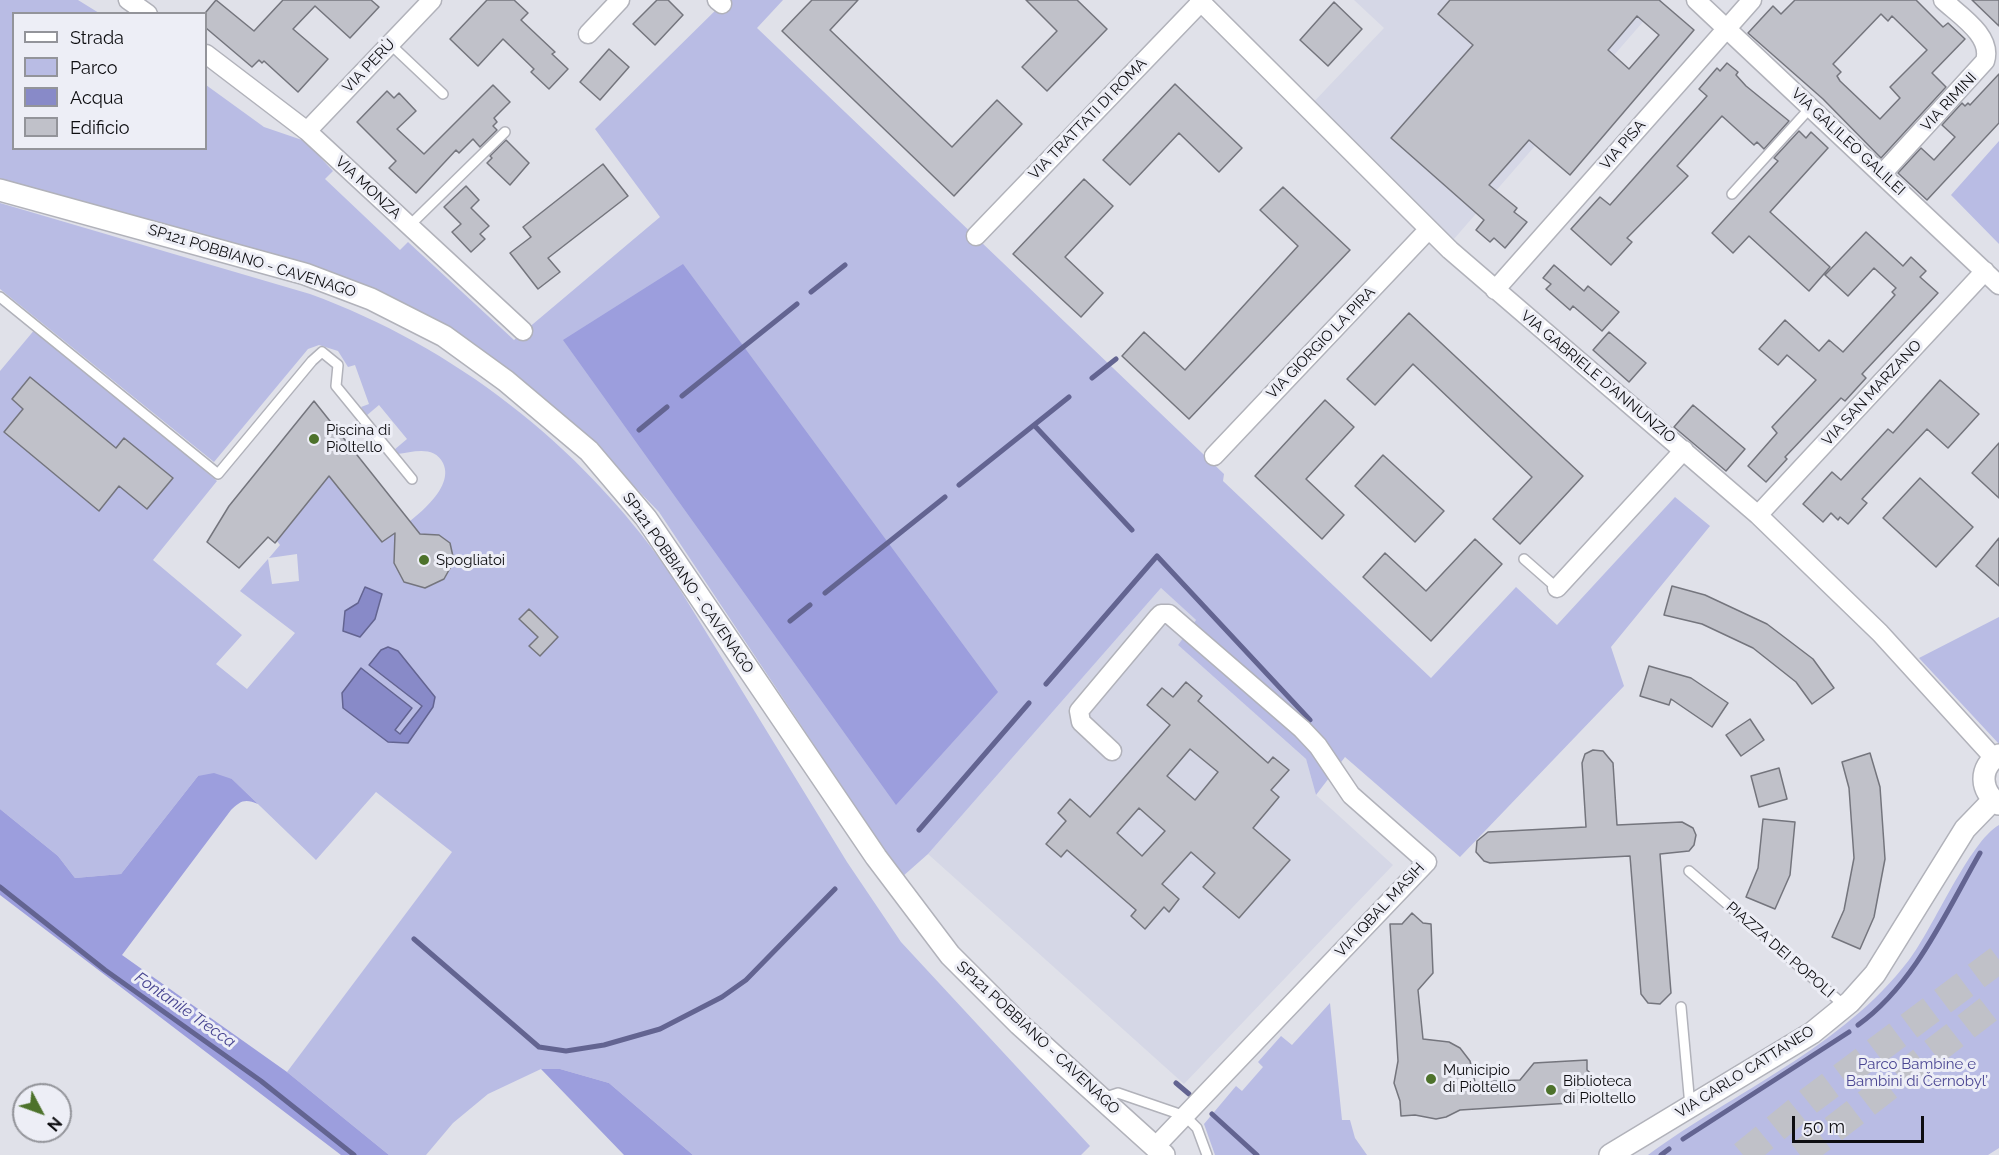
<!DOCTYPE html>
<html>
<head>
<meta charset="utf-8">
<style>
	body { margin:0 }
	#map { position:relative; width:1999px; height:1155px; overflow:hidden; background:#e0e1e9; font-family:Raleway,sans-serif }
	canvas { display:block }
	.legend { position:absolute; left:12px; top:12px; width:195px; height:138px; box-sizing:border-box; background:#edeef6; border:2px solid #93949a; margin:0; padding:8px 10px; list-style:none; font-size:18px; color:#0d0d10 }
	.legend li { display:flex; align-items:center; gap:12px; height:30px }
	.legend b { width:30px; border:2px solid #93949a }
	.north { position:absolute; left:12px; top:1083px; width:60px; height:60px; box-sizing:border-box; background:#edeef6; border:2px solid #93949a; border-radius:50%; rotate:131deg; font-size:16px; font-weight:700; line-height:24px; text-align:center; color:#0d0d10 }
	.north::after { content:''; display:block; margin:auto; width:21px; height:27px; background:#4d722b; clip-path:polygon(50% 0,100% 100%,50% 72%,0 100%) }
	.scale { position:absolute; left:1792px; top:1116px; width:132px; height:27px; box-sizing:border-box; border:3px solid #0d0d10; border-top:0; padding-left:8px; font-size:18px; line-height:21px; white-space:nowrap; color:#0d0d10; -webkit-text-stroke:4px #edeef6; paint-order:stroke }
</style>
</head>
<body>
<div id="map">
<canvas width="1999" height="1155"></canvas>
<ul class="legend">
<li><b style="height:8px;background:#fff"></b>Strada</li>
<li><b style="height:16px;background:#b9bce4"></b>Parco</li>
<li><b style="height:16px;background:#888ac8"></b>Acqua</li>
<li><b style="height:16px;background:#c0c1c9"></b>Edificio</li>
</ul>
<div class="north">N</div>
<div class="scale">50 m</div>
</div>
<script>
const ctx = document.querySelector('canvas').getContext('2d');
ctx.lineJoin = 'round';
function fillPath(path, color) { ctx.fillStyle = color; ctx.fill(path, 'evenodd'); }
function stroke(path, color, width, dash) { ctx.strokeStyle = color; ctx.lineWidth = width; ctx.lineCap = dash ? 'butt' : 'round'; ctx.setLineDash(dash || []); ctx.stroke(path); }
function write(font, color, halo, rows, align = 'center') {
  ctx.font = font + ' Raleway,sans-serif'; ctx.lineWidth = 6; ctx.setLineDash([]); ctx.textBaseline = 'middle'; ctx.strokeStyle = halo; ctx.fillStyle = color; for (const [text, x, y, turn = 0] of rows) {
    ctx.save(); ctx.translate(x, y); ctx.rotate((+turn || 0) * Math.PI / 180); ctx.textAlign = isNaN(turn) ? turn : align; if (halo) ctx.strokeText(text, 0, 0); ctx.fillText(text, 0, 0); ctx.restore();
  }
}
fillPath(new Path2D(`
	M1354,0H1662L1447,247L1307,109L1384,28Z
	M1161,588L1196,620L1178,645L1306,759L1316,795L1393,865L1184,1084L928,854Z`), '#d5d7e6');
fillPath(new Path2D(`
	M0,0H78L99,13L14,14V148H206V85L264,127L305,141L333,171L325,179L400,250L408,242L514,340L660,217L595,129L726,0H783L757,28L1224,474L1223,481L1431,678L1516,587L1557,625L1675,497L1710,526L1611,647L1624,686L1460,857L1345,757L1316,795L1306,759L1178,645L1196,620L1161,588L928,854L902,877L659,512L600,451L495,360L405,306L0,183Z
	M1999,141V244L1951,195Z
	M0,203L310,294C455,347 579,444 668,570L847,862L901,942L1090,1146L1081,1155H693L609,1083L560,1069H541L488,1094L453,1123L426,1155H389L287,1072L452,852L376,792L316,860L232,779L198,776L121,874L75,878L58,856L0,809V371L36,328L217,481L153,560L242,635L216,664L247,689L295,633L240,591L268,559L272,584L299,581L297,554L269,558L280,545L277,541L329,476L382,542C402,527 457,492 443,463C434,445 413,452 397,454L394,450L407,439L379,405L366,416L361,407L369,404L355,365L348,367L338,351L319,345L308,349L214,462L0,289Z
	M1999,617V744L1919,658Z
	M1999,825V1148L1988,1155H1648C1735,1091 1842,1048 1909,960C1933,929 1969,842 1999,825Z
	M1330,1003L1342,1120H1350L1355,1138L1367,1155H1215L1204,1124L1236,1086L1242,1091L1263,1067L1258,1062L1281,1036L1292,1045Z`), '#b9bce4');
fillPath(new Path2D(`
	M683,264L998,692L896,805L563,340Z
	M214,773L232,779L258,804C245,798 240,801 231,810L122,955L287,1072L389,1155H341L0,895V809L58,856L75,878L121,874L198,776Z
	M541,1069H560L609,1083L693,1155H624Z`), '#9c9edd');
const water = new Path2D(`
	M365,587L382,594L375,619L360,637L343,631L345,611L358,603Z
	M388,647L398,651L435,697L433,707L408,743L388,742L343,708L342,693L361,668L412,708L395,730L400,734L422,706L369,665L381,650Z`);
fillPath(water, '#888ac8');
stroke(water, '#636491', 1.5);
stroke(new Path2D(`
	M811,292L845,265
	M1092,378L1116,359
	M682,396L797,304
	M1034,425L1132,530
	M639,430L667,407
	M959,485L1069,397
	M825,593L945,497
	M790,621L810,605
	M1046,684L1157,556L1310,720
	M919,830L1029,703
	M0,887L105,970L261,1081L354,1155
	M414,939L539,1047L566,1051L604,1045L660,1029L722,997L746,980L835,889
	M1858,1025C1915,984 1946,912 1980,853
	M1176,1083L1189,1094
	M1212,1114L1257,1155
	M1683,1139L1849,1032
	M1661,1155L1669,1149`), '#636491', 5);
const building = new Path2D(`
	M216,0L254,31L283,0H371L379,7L350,38L315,6L293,29L328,59L298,92L264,61L262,63L259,60L252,67L206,28V12Z
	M487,0H514L528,13L521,20L555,52L552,54L568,69L549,89L531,72L534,69L503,39L478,66L450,39Z
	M657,0H668L683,15L655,45L633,24Z
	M812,0H858L830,30L952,147L997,100L1022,124L954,196L782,31Z
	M1026,0H1077L1107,29L1047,91L1022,67L1057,31Z
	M1450,0H1659L1694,30L1570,175L1529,140L1489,185L1517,208L1514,212L1527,222L1505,248L1494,238L1490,242L1476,230L1484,220L1391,138L1473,45L1438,14ZM1637,16L1659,35L1629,69L1608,50Z
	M1795,0H1916L1943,27L1948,23L1965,39L1932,73L1946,87L1881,158L1823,99L1748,33L1773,6L1781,14ZM1881,14L1888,21L1892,16L1927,50L1890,87L1900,98L1880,119L1840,81L1837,76L1841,72L1833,64Z
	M1972,0H1999V26Z
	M1334,2L1362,29L1328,66L1300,40Z
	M609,49L629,67L600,100L580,82Z
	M1727,63L1738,72L1736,75L1746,86L1789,121L1764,149L1757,142L1754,145L1722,116L1677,166L1688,176L1627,238L1632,242L1611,265L1571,229L1600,197L1610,205L1707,96L1699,89L1717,68L1720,71Z
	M1999,74V123L1927,200L1898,173L1921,148L1934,160L1955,137L1942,125L1962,103L1965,106L1968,103L1970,105Z
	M1175,84L1242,148L1219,172L1179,133L1130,185L1103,160Z
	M493,85L510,102L494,118L497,122L493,126L497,130L480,147L473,139L459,153L456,150L416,193L389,168L396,161L357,122L387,91L394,98L399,93L416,111L397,129L424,154Z
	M1799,131L1806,138L1811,132L1828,148L1770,212L1830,267L1809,291L1749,236L1733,253L1712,233L1778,161L1774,158Z
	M506,140L529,163L510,185L487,163L492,158L490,156Z
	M603,164L628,196L548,258L560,272L538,289L510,253L531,237L523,227Z
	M1084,179L1113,206L1065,257L1103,293L1081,317L1013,254Z
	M466,186L479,200L471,208L489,226L480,234L485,239L471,252L452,232L461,224L444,207Z
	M1283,187L1350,250L1189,419L1122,356L1144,332L1185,370L1298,246L1260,210Z
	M1866,232L1903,266L1911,257L1926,271L1920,277L1938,293L1862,374L1866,378L1845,401L1841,398L1785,457L1787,459L1766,482L1748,466L1777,433L1772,427L1816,380L1787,355L1778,365L1759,349L1785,320L1819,351L1829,340L1843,352L1895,295L1892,292L1896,288L1874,268L1848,296L1825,275Z
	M1554,265L1584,291L1588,286L1619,312L1602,331L1573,306L1570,310L1546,289L1551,284L1543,278Z
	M1409,313L1583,476L1520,544L1493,519L1532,477L1413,364L1375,405L1347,379Z
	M1609,332L1646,363L1629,382L1593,350Z
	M30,377L116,448L124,438L173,478L147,509L119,486L99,511L4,432L23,409L12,399Z
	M1940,380L1979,414L1948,448L1927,429L1862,499L1867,503L1848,524L1840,517L1838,520L1831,513L1823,522L1803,504L1832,472L1841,480L1888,429L1893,433Z
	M1325,400L1354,427L1306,479L1344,515L1322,539L1255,476Z
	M314,401L420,534L439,535L450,543L454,561L444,579L425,588L404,582L394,563L395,533L382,542L329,476L275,543L268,537L239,568L207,542L229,506Z
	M1693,405L1745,449L1726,471L1674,427Z
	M1999,443V498L1972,473Z
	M1383,455L1444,511L1415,542L1355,486Z
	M1920,478L1973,527L1936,567L1883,518Z
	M1999,538V586L1976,566Z
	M1475,539L1502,564L1431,641L1363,577L1385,553L1426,591Z
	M1672,586L1705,595L1767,624L1813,659L1834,688L1812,704L1796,682L1753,648L1702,624L1664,615Z
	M529,609L558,637L540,656L529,646L538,637L519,619Z
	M1649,666L1691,678L1728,703L1712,727L1671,699L1669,705L1640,696Z
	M1186,682L1202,696L1198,701L1268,763L1273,757L1289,770L1271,790L1279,797L1253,828L1290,860L1239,918L1203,887L1215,873L1191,852L1162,884L1179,899L1169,912L1164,907L1145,929L1131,916L1136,910L1067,850L1061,857L1046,844L1066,821L1058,813L1070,799L1090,817L1170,725L1147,705L1162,688L1173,697ZM1190,749L1218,772L1195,800L1167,776ZM1139,808L1165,831L1142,856L1117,833Z
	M1750,719L1764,740L1741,756L1726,735Z
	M1593,750L1603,751L1613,763L1617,825L1682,822L1693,828L1696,835L1694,845L1689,851L1660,854L1671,993L1660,1004L1648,1003L1641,994L1630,856L1490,863L1484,861L1476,852L1477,841L1488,832L1586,827L1582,763L1585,754Z
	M1870,753L1880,787L1885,859L1874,917L1860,949L1832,937L1844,910L1854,858L1849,788L1842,762Z
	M1779,768L1787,799L1759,807L1751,776Z
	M1763,819L1795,822L1790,875L1775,909L1746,897L1758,868Z
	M1412,913L1423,923L1431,924L1433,973L1418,990L1423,1039L1449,1042L1460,1048L1470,1061L1475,1082L1520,1080L1534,1063L1587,1060V1070L1598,1080L1587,1092V1102L1460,1110L1446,1117L1436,1119L1415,1115L1401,1116L1400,1101L1394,1083L1398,1061L1390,924H1402Z`);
fillPath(building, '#c0c1c9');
stroke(building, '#74757d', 1.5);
stroke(new Path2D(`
	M1743,1155L1809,1101L1999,959
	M1800,1155L1999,1001`), '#c0c1c8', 28, [28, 14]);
const service = new Path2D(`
	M390,44L443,94
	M1732,194L1811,107
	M409,226L505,132
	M0,297L218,474L312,361L322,352L338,365L336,386L412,479
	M1524,559L1557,588
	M1689,871L1845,1006
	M1681,1007L1690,1106
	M1103,1098L1118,1093L1185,1116L1197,1128L1207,1155`);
const minor = new Path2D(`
	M128,0L148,14
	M717,0L722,4
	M1199,0L1450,250L1758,515L1880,633L1994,758
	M1696,0L1999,285
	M588,34L620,0
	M206,54L307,131L523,331
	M307,131L432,0
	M1882,174L1985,61C1993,36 1959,15 1943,0
	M976,236L1201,2
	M1495,290L1752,0
	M1214,456L1429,229
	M1758,515L1985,271
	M1557,588L1684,450
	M1112,751L1081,722L1079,711L1158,617L1161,614H1169L1302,729L1318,746L1351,795L1427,862L1155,1147`);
const tertiary = new Path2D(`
	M0,190L305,274L371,299L444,336L506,381L589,451L646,518L876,857L950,955L1019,1024L1164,1155
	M1999,755C1978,767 1980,792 1999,804
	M1610,1155L1812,1033L1850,1002L1875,974L1965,829L1993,800`);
stroke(service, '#b1b2ba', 12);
stroke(minor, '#b1b2ba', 21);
stroke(tertiary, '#b1b2ba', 24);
stroke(service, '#fff', 9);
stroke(minor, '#fff', 18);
stroke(tertiary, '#fff', 21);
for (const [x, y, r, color] of [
	[314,439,6,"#4d722b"],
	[424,560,6,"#4d722b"],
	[1431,1079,6,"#4d722b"],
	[1551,1090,6,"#4d722b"]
]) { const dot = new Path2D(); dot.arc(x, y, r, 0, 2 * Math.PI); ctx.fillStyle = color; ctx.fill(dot); stroke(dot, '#edeef6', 2); }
write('15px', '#0d0d10', '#edeef6', [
	["VIA PERÙ",369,66,-46],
	["VIA RIMINI",1949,102,-47],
	["VIA TRATTATI DI ROMA",1088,119,-46],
	["VIA GALILEO GALILEI",1848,142,43],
	["VIA PISA",1623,145,-49],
	["VIA MONZA",368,188,43],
	["SP121 POBBIANO - CAVENAGO",252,261,17],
	["VIA GIORGIO LA PIRA",1321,343,-46],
	["VIA GABRIELE D'ANNUNZIO",1598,377,40],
	["VIA SAN MARZANO",1872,393,-47],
	["SP121 POBBIANO - CAVENAGO",688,583,55],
	["VIA IQBAL MASIH",1380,910,-47],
	["PIAZZA DEI POPOLI",1780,950,41],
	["SP121 POBBIANO - CAVENAGO",1038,1038,43],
	["VIA CARLO CATTANEO",1745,1072,-32]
]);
write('15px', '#0d0d10', '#edeef6', [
	["Piscina di",326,430],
	["Pioltello",326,447],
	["Spogliatoi",436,560],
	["Municipio",1443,1070],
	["di Pioltello",1443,1087],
	["Biblioteca",1563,1081],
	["di Pioltello",1563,1098]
], 'left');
write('15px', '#4b4793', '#edeef6', [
	["Parco Bambine e",1917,1064],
	["Bambini di Černobyl’",1917,1081]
]);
write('italic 16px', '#484591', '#edeef6', [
	["Fontanile Trecca",185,1010,35]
]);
</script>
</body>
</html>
